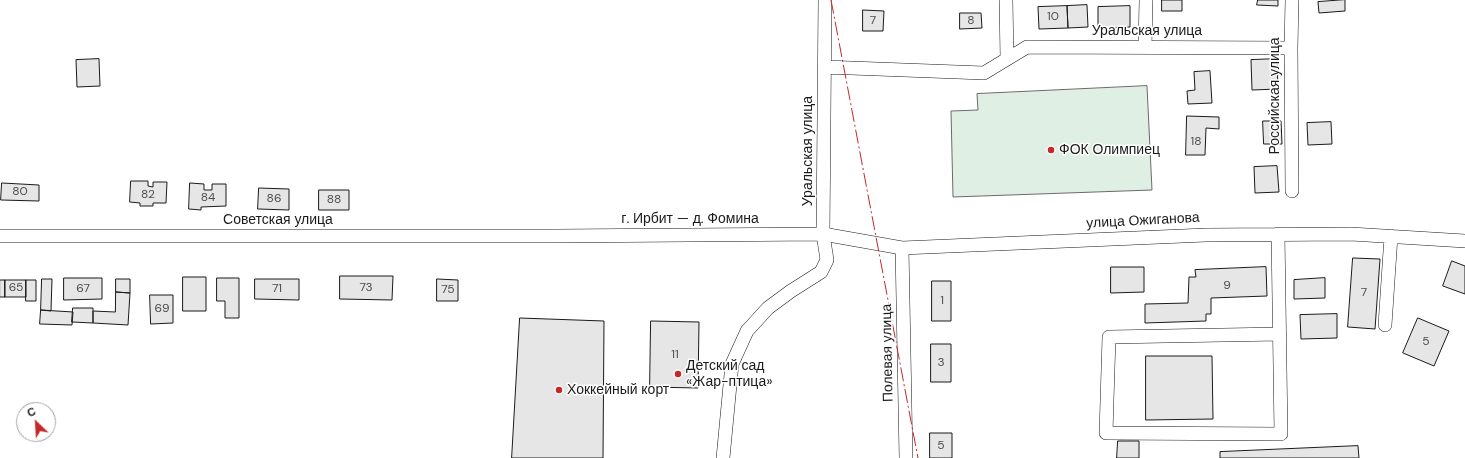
<!DOCTYPE html>
<html>
<head>
<meta charset="utf-8">
<style>
	body { margin:0 }
	#map { position:relative; width:1465px; height:458px; overflow:hidden; background:#fff; font-family:"DM Sans",sans-serif }
	canvas { display:block }
	.north { position:absolute; left:16px; top:402px; width:40px; height:40px; box-sizing:border-box; background:#fff; border:1px solid #a3a3a3; border-radius:50%; rotate:335deg; font-size:11px; font-weight:700; line-height:16px; text-align:center; color:#1a1a1a }
	.north::after { content:''; display:block; margin:auto; width:14px; height:18px; background:#c62828; clip-path:polygon(50% 0,100% 100%,50% 72%,0 100%) }
</style>
</head>
<body>
<div id="map">
<canvas width="1465" height="458"></canvas>
<div class="north">С</div>
</div>
<script>
const ctx = document.querySelector('canvas').getContext('2d');
ctx.lineJoin = 'round';
function fillPath(path, color) { ctx.fillStyle = color; ctx.fill(path, 'evenodd'); }
function stroke(path, color, width, dash) { ctx.strokeStyle = color; ctx.lineWidth = width; ctx.lineCap = dash ? 'butt' : 'round'; ctx.setLineDash(dash || []); ctx.stroke(path); }
function write(font, color, halo, rows, align = 'center') {
  ctx.font = font + ' "DM Sans",sans-serif'; ctx.lineWidth = 3; ctx.setLineDash([]); ctx.textBaseline = 'middle'; ctx.strokeStyle = halo; ctx.fillStyle = color; for (const [text, x, y, turn = 0] of rows) {
    ctx.save(); ctx.translate(x, y); ctx.rotate((+turn || 0) * Math.PI / 180); ctx.textAlign = isNaN(turn) ? turn : align; if (halo) ctx.strokeText(text, 0, 0); ctx.fillText(text, 0, 0); ctx.restore();
  }
}
const green = new Path2D(`
	M1147,86L1152,190L953,197L951,111L978,110L977,94Z`);
fillPath(green, '#e0efe3');
stroke(green, '#6a6a6a', 1);
const building = new Path2D(`
	M1162,0H1182V11H1162Z
	M1258,0H1278V6L1257,5Z
	M1345,0V11L1319,13L1318,2Z
	M1087,5L1088,27L1068,28L1067,6Z
	M1067,6L1068,28L1039,29L1038,7Z
	M1130,6V27L1098,28V7Z
	M863,10L884,11L883,31H863Z
	M960,13H981L982,28L960,29Z
	M99,59L100,86L77,87L76,60Z
	M1277,59L1278,89L1252,90L1251,60Z
	M1210,71L1212,103L1188,104L1187,91L1195,90L1194,72Z
	M1187,116L1219,117V129L1206,128L1205,155H1186Z
	M1263,121H1281L1282,144H1264Z
	M1331,122L1332,144L1308,145L1307,123Z
	M1277,166L1279,192L1255,193L1254,167Z
	M131,181H148V186L153,187V182H167L166,203H153V206H140V203L130,202Z
	M2,183L39,185V201L1,200Z
	M190,183L204,184V190H212V184H226V206L201,207V210L189,209Z
	M259,188L289,189V210L258,209Z
	M319,190H349V210H319Z
	M1353,258L1380,259L1375,329L1348,327Z
	M1452,261L1465,266V294L1443,286Z
	M1111,267H1144V292L1111,293Z
	M1266,267L1267,296L1211,298V314H1206V321L1145,323V304L1188,303L1189,277H1196L1195,270Z
	M340,276H393L392,300L340,299Z
	M183,277H206V311H183Z
	M64,278H102V299L64,300Z
	M217,278H239V318H225V301H217Z
	M1325,278V298L1294,299V280Z
	M42,279H52L51,311L41,310Z
	M116,279H130V293L116,292Z
	M255,279H299V300L255,299Z
	M437,279L458,280V301H437Z
	M0,280H5V297H0Z
	M5,280H26V297H5Z
	M26,280H36V301H26Z
	M932,281H951V321H932Z
	M116,292L130,293L128,325L93,323V311L115,312Z
	M150,295H173V323L151,324Z
	M73,308H93V323L72,322Z
	M41,310L73,312L72,325L40,324Z
	M1337,314V338L1301,339L1300,315Z
	M520,318L604,321L603,458H512Z
	M1418,318L1449,331L1434,366L1403,353Z
	M651,321L699,322L698,388L650,387Z
	M931,344H951V382H931Z
	M1146,356H1212L1213,419L1146,420Z
	M930,433H952V458H930Z
	M1118,441H1139V458H1117Z
	M1358,446L1359,458H1220V452Z`);
fillPath(building, '#e6e6e6');
stroke(building, '#1a1a1a', 1);
const minor = new Path2D(`
	M1006,0L1007,59
	M1292,0L1291,48L1292,191
	M1145,47L1146,0
	M824,67L984,73L1027,47L1291,48
	M1278,234L1281,434L1106,433L1109,337L1280,334
	M0,236H556L823,234L902,248L1206,235L1351,234L1465,241
	M902,248L906,458
	M1385,325L1391,236
	M723,458L732,364L747,331L768,308L791,291L821,272L827,260L823,234L825,0`);
stroke(minor, '#1a1a1a', 14);
stroke(minor, '#fff', 13);
stroke(new Path2D(`
	M831,0L918,458`), '#c62828', 1, [14, 3, 2, 3]);
for (const [x, y, r, color] of [
	[1051,150,4,"#c62828"],
	[678,374,4,"#c62828"],
	[559,390,4,"#c62828"]
]) { const dot = new Path2D(); dot.arc(x, y, r, 0, 2 * Math.PI); ctx.fillStyle = color; ctx.fill(dot); stroke(dot, '#fff', 1.5); }
write('12px', '#4d4d4d', null, [
	["10",1053,17],
	["7",873,21],
	["8",971,21],
	["18",1196,142],
	["80",20,192],
	["82",148,195],
	["84",208,198],
	["86",274,199],
	["88",334,200],
	["9",1227,286],
	["65",16,288],
	["73",366,288],
	["67",83,289],
	["71",277,289],
	["75",448,290],
	["7",1364,293],
	["1",942,301],
	["69",162,309],
	["5",1426,342],
	["11",675,355],
	["3",941,363],
	["5",941,446]
]);
write('14px', '#1a1a1a', '#fff', [
	["Уральская улица",1147,31],
	["Российская улица",1275,96,-90],
	["Уральская улица",808,151,-90],
	["г. Ирбит — д. Фомина",690,219],
	["Советская улица",278,220],
	["улица Ожиганова",1143,221,-3],
	["Полевая улица",888,353,-91]
]);
write('14px', '#1a1a1a', '#fff', [
	["ФОК Олимпиец",1059,150],
	["Детский сад",686,366],
	["«Жар-птица»",686,382],
	["Хоккейный корт",567,390]
], 'left');
</script>
</body>
</html>
